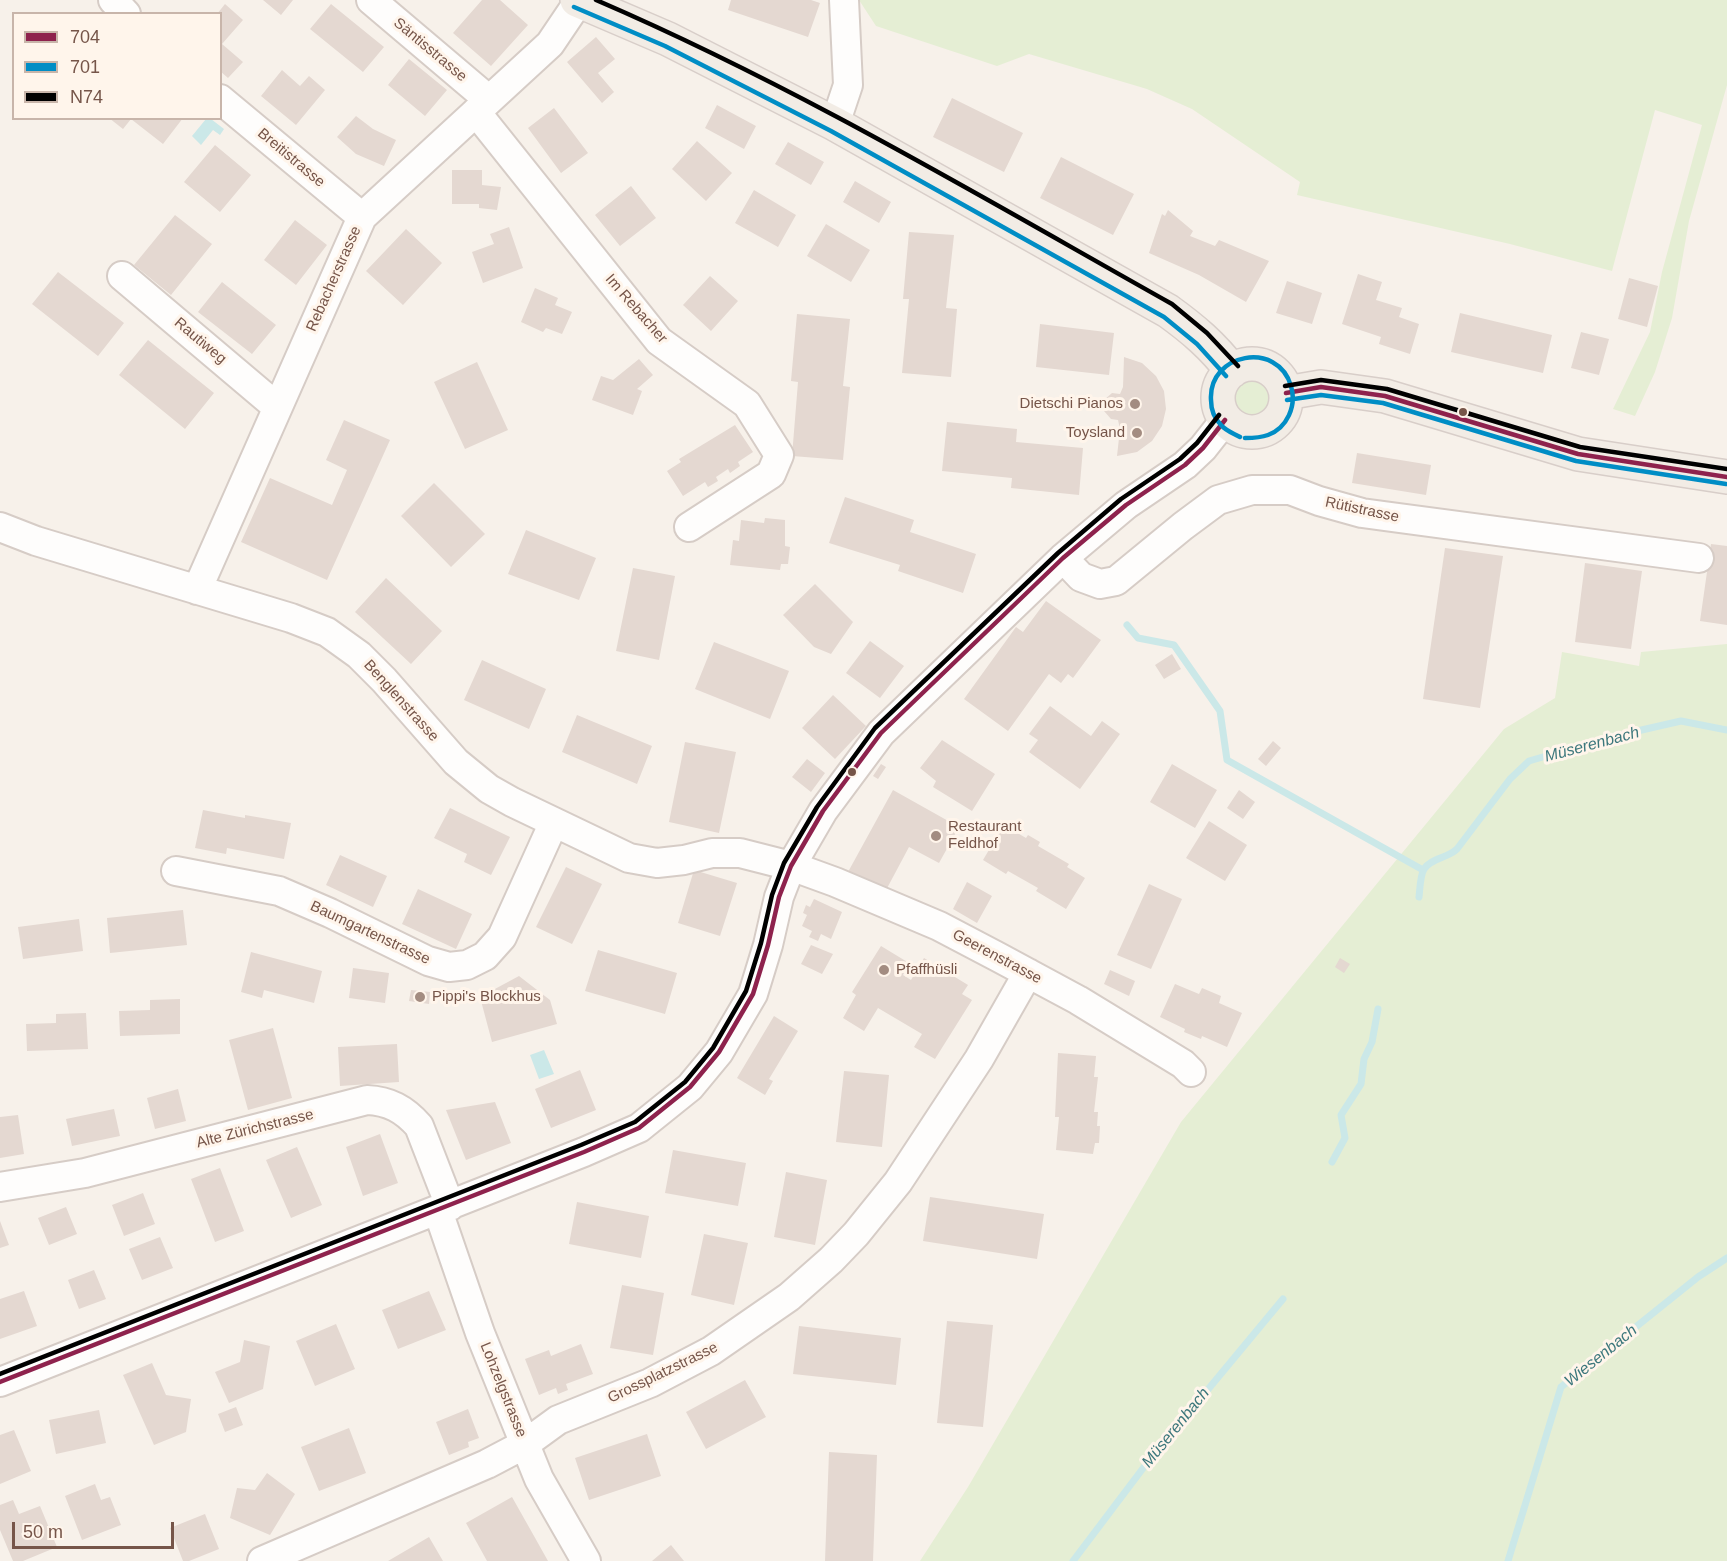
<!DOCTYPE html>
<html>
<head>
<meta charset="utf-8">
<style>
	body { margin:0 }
	#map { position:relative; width:1727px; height:1561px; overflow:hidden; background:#f7f1ea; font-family:Helvetica,sans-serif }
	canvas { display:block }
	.legend { position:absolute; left:12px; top:12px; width:210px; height:108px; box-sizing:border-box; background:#fff5eb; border:2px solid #c8b5aa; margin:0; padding:8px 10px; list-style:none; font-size:18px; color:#765549 }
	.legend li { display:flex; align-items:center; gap:12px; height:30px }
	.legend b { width:30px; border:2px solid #c8b5aa }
	.scale { position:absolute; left:12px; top:1522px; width:162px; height:27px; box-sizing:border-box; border:3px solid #765549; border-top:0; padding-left:8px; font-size:18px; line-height:21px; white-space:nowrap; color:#765549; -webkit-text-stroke:4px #fff5eb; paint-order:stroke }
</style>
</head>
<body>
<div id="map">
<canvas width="1727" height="1561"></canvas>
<ul class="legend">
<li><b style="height:8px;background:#8e224d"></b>704</li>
<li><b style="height:8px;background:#008dc5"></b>701</li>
<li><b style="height:8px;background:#000"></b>N74</li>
</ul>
<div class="scale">50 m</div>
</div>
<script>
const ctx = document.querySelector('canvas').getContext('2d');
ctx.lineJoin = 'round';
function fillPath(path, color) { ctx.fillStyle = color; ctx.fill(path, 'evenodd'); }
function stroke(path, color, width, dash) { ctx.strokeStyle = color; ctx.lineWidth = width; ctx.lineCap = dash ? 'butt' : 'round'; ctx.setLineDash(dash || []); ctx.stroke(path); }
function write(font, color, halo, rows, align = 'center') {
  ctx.font = font + ' Helvetica,sans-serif'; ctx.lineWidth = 6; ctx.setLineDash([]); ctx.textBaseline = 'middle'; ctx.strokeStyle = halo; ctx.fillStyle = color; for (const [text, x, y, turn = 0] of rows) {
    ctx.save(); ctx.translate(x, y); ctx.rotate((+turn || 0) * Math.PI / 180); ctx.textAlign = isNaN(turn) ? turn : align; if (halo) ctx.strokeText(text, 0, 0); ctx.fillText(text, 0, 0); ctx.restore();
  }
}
fillPath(new Path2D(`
	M859,0H1727V85L1689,221L1672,318L1655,372L1635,416L1613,409L1650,332L1662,272L1702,125L1655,110L1612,271L1510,244L1297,195L1300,182L1192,109L1147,89L1029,54L997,66L876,26Z
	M1231 398a20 20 0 1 1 40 0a20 20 0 1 1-40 0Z
	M1727,644V1561H920L968,1487L1181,1122L1504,729L1555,698L1562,652L1639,666L1641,652Z`), '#e5eed4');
fillPath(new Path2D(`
	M206,119H211L224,129L220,135L213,130L201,145L192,136Z
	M544,1050L554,1074L539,1079L530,1055Z`), '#cbe8e8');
stroke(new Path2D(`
	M1127,625L1138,638L1174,645L1220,711L1227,760L1423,870
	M1419,897C1420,889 1420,876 1424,869C1431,858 1448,858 1457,849L1510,779L1529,761L1611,737L1681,721L1727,730
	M1332,1162L1345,1138L1341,1115L1361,1084L1364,1059L1372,1042L1378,1009
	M1073,1561L1147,1463L1283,1299
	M1508,1561L1561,1387L1698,1277L1727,1258`), '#cbe8e8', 7);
fillPath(new Path2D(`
	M263,0H293L281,15Z
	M482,0H500L528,25L491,66L453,33Z
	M731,0H811L820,3L808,37L728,10Z
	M225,4L243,20L222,44L243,62L228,78L220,71V14H217Z
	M331,4L384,47L363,72L310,29Z
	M596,37L615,59L598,73L614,92L602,103L567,62Z
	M409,59L447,90L425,116L388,85Z
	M282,70L300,86L309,76L325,90L296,125L261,96Z
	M952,98L1023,133L1004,172L933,137Z
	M717,105L756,126L744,149L705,128Z
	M554,108L588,153L561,173L528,128Z
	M356,116L373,129L396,140L384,166L356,154L337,137Z
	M109,118H183L163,144L131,119L123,129Z
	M697,141L732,173L706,201L672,169Z
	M788,142L824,162L811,185L775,164Z
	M215,145L251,175L220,212L184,182Z
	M1061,157L1134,194L1113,235L1040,198Z
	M452,170H482V185L501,187L497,210L479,208V204H452Z
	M855,181L891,202L879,223L843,202Z
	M631,186L656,218L620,246L595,215Z
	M754,190L796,215L778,247L735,223Z
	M1168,210L1193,231L1190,236L1215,246L1219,240L1269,261L1246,302L1199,275L1149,253L1162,214L1165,216Z
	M175,215L212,244L171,295L134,265Z
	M295,220L327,245L296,285L264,260Z
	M826,224L870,250L851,282L807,256Z
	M509,227L523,268L483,283L472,252L494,244L490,234Z
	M406,229L442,263L403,305L366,271Z
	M909,232L954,235L946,308L957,309L951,377L902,373L909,299H903Z
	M58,272L124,323L98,356L32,304Z
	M1358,274L1382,282L1376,300L1402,308L1399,317L1419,324L1410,354L1379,344L1381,337L1342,324Z
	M710,276L738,301L711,331L683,305Z
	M1629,278L1658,286L1647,327L1618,319Z
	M1287,281L1322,293L1312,324L1276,313Z
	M222,282L276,325L252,354L198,312Z
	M535,288L558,298L555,305L572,312L562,334L546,328L543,332L521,322Z
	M1460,313L1552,335L1543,373L1451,352Z
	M797,314L850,319L843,386L850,387L843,460L792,456L798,382L791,381Z
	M1040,324L1114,333L1109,375L1036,367Z
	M1581,332L1609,339L1599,375L1571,368Z
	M148,340L214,393L185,429L119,375Z
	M1124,357L1142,363L1156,376L1164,391L1166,409L1162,426L1152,441L1137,452L1117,456L1120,429L1118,420L1111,419L1104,411V400L1112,393L1120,394L1123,387Z
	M639,359L653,375L637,389L642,391L633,415L592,400L601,376L613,380Z
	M477,362L508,430L465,449L434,382Z
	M344,420L390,440L327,580L241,542L270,478L332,505L347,470L326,460Z
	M947,422L1017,429L1016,442L1083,448L1079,495L1011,488L1012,478L942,471Z
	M735,425L753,452L738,462L740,466L730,473L728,469L716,477L718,481L708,487L705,482L683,496L667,471L681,462L679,459Z
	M1357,453L1431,465L1426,495L1352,483Z
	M434,483L485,534L451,567L401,516Z
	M845,497L914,520L910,532L976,554L963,593L898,571L900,565L829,543Z
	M765,518L785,520V546L790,547L788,564H781L780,570L730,565L733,540L739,541L741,520L764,523Z
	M526,530L596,558L579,600L508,574Z
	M1711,544L1727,546V625L1700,621Z
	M1445,548L1503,556L1480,708L1423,699Z
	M1585,563L1642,571L1631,649L1575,642Z
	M633,568L675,576L659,660L616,651Z
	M386,578L442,631L411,664L355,612Z
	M815,584L853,622L831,654L814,647L783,615Z
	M1046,601L1101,640L1073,678L1068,674L1061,683L1049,674L1008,731L964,699L1016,627L1023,632Z
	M870,641L904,666L880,698L846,673Z
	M714,642L789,671L770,719L695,689Z
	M1172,654L1181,669L1164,679L1155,665Z
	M482,660L546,689L529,729L464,700Z
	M833,695L866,726L835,759L802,728Z
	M1050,706L1091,736L1102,721L1120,734L1080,789L1029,752L1038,740L1029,734Z
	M577,715L652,746L637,784L562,752Z
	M942,740L995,774L972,811L933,787L936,781L920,768Z
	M1273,741L1281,748L1266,766L1258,759Z
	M685,742L736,752L719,833L669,822Z
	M807,759L825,773L811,792L792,777Z
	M881,764L886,767L878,779L873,776Z
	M1172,764L1217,790L1195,828L1150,802Z
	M893,790L959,827L939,863L909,847L885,892L848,872Z
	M1239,790L1255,802L1243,819L1227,808Z
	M450,808L510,837L491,875L464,862L467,854L434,838Z
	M203,810L245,818V815L291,823L284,859L227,848L226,854L195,848Z
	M1209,821L1247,845L1225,881L1186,858Z
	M1002,828L1013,834L1014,831L1026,838L1028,835L1040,842L1038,846L1069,864L1067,867L1085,878L1066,909L1036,891L1038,888L1008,871L1006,874L983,860Z
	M340,855L387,876L373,907L326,885Z
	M566,867L602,884L572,944L536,927Z
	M694,870L737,883L720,936L678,923Z
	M967,882L992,896L977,923L953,909Z
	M1149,884L1182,899L1151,969L1117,955Z
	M418,889L472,914L456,949L402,924Z
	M814,899L842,912L831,939L821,934L818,941L809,937L812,931L802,926L807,915L803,913L806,905L810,907Z
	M183,910L187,945L110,953L107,918Z
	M79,919L83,951L23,959L18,927Z
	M811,945L833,954L822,974L801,964Z
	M881,946L909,963L903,975L911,980L924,958L968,985L962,994L972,1000L935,1059L914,1047L922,1034L878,1008L864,1031L843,1018L856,995L852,992Z
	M598,950L677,973L665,1014L585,991Z
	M251,952L322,971L314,1003L264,990L262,998L241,992Z
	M1340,958L1350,964L1344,973L1335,967Z
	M353,968L389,973L385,1003L349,998Z
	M1110,970L1135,981L1129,996L1104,984Z
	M519,976L550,1000L557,1024L492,1042L480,997Z
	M1175,984L1199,994L1202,988L1221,996L1219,1003L1242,1013L1227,1047L1202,1036L1201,1039L1184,1032L1185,1029L1160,1017Z
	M411,990L430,992L429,1004L409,1001Z
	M180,999V1034L120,1036L119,1011L150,1010V1000Z
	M86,1013L88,1049L27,1051L26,1024L56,1023V1014Z
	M774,1016L798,1031L769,1079L773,1081L765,1095L737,1078Z
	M273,1028L292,1098L248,1110L229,1040Z
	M397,1044L399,1082L340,1086L338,1047Z
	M1058,1053L1096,1056L1094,1077H1098L1094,1112H1098L1097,1126H1100L1099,1143H1095L1093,1154L1056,1150L1059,1117H1055Z
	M580,1070L596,1110L551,1128L535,1089Z
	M844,1071L889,1075L882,1147L836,1142Z
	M178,1089L186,1121L155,1129L147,1098Z
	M495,1102L511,1143L466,1160L446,1110Z
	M114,1109L120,1136L72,1146L66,1119Z
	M18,1115L24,1154L0,1158V1117Z
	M380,1134L398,1183L363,1196L346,1147Z
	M297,1147L322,1205L291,1218L266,1160Z
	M673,1150L746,1163L738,1206L665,1193Z
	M220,1168L244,1231L215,1242L191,1179Z
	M786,1172L827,1180L815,1245L774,1237Z
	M143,1193L155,1224L124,1236L112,1205Z
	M930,1197L1044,1214L1037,1259L923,1241Z
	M577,1202L649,1216L641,1258L569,1244Z
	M66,1207L77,1234L49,1245L38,1218Z
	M0,1221L9,1245L0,1248Z
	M704,1234L748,1243L734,1305L691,1295Z
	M160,1237L173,1268L142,1280L129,1249Z
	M94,1270L106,1299L79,1309L68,1280Z
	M622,1285L664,1293L653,1355L610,1348Z
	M24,1291L37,1326L0,1339V1299Z
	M429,1291L446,1330L398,1349L382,1310Z
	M947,1321L993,1325L983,1427L937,1423Z
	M336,1324L355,1369L315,1386L296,1341Z
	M799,1326L901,1338L896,1385L793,1374Z
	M244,1340L270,1346L263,1389L229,1403L215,1372L240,1362Z
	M581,1344L593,1374L566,1384L568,1390L558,1394L556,1388L539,1395L525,1359L549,1350L551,1356Z
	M152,1363L166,1395L191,1399L186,1432L154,1445L123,1375Z
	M745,1380L766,1417L706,1449L686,1412Z
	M236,1407L243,1425L225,1432L218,1414Z
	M468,1409L479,1438L468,1442L469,1447L449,1455L436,1422Z
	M99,1410L106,1443L56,1454L49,1420Z
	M349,1428L366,1473L319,1491L301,1447Z
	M14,1430L31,1471L0,1484V1435Z
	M647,1434L661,1476L589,1500L575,1458Z
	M829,1452L877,1455L873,1561H825Z
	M267,1473L295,1494L270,1535L230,1518L237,1488L255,1490Z
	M95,1484L101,1500L110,1497L121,1525L82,1540L65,1496Z
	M512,1497L534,1536L548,1561H487L466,1523Z
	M13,1500L19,1514L40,1506L57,1547L23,1561H13L0,1530V1505Z
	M205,1514L219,1549L189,1561H183L170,1528Z
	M429,1537L443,1561H388Z
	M671,1545L684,1561H652Z`), '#e4d8d1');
const minor = new Path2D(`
	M113,0L126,14
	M371,0L489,100
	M220,99L362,217
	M476,112L659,341L747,404L779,455L771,474L689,527
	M835,124L848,85L844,0
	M122,276L277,407
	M0,527L36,541L291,618L327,632L359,655L384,680L456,762L489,789L512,802L629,858L657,863L684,860L712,853H740L791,866L835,882L939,926L998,957L1078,1000L1183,1064L1191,1072
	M1063,558L1081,577L1100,584L1116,581L1183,526L1218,500L1252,490H1290L1319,501L1362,513L1384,516L1699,558
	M197,590L362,217L550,44L579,1
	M176,871L279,891L330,913L428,961L449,967L467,965L485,956L502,937L554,822
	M0,1187L85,1173L367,1100C389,1101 404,1109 419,1126L450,1206
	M438,1211L480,1333L539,1479L586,1561
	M0,1382L584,1152L639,1128L690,1087L719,1052L753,994L768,945L779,897L791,866L823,811L881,733L1063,558L1126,505L1185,465L1203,448L1225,420
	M262,1561L487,1464L525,1444L558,1420L650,1383L711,1351L789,1297L831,1260L856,1234L898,1182L979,1059L1028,973`);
const major = new Path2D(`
	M577,0L668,39L835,124L1168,311C1193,329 1213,346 1232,371
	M1218 398a34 34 0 1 1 68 0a34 34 0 1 1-68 0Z
	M1286,393L1321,387L1385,396L1578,454L1727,477`);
stroke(minor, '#d6ccc6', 32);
stroke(major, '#d8cec9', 36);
stroke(minor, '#fefdfc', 28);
stroke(major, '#f2ece5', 33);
stroke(new Path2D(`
	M1286,393L1321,387L1385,396L1578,454L1727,477
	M0,1382L584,1152L639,1128L690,1087L719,1052L753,994L768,945L779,897L791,866L823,811L881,733L1063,558L1126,505L1185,465L1203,448L1225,420`), '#8e224d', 4.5);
stroke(new Path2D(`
	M574,7L665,46L831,131L1164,317L1197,344L1226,376
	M1287,400L1321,395L1383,403L1576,461L1726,484
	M1240,437C1233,433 1226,431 1221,425C1214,418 1211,409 1211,400C1208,353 1278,340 1291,386C1297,406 1287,428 1268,435C1260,438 1253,438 1245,438`), '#008dc5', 4.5);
stroke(new Path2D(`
	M596,0C796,86 983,198 1172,304L1207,333L1238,366
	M1285,386L1321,380L1387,389L1580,447L1727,469
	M0,1374L581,1145L635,1122L685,1082L713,1048L746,991L761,943L772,895L784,863L817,807L875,728L1058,553L1121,499L1180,459L1197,443L1219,415`), '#000', 4.5);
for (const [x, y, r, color] of [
	[1135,404,6,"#a38c81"],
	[1463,412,5,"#765549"],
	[1137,433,6,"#a38c81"],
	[852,772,5,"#765549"],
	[936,836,6,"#a38c81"],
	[884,970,6,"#a38c81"],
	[420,997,6,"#a38c81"]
]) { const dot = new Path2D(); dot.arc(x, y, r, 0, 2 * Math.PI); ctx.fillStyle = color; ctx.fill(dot); stroke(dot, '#fff5eb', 2); }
write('15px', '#765549', '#fff5eb', [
	["Säntisstrasse",430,50,40],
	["Breitistrasse",291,158,40],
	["Rebacherstrasse",334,279,-66],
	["Im Rebacher",636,309,49],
	["Rautiweg",200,341,40],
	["Rütistrasse",1362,510,12],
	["Benglenstrasse",401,701,48],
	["Baumgartenstrasse",370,933,25],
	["Geerenstrasse",997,957,28],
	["Alte Zürichstrasse",255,1129,-14],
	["Grossplatzstrasse",663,1373,-26],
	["Lohzelgstrasse",503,1390,68]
]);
write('15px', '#765549', '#fff5eb', [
	["Dietschi Pianos",1123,404,"right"],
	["Toysland",1125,433,"right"],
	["Restaurant",948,827],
	["Feldhof",948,844],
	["Pfaffhüsli",896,970],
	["Pippi's Blockhus",432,997]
], 'left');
write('italic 16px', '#3c777c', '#fff5eb', [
	["Müserenbach",1592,745,-15],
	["Wiesenbach",1601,1356,-39],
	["Müserenbach",1176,1428,-51]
]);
</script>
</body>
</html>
